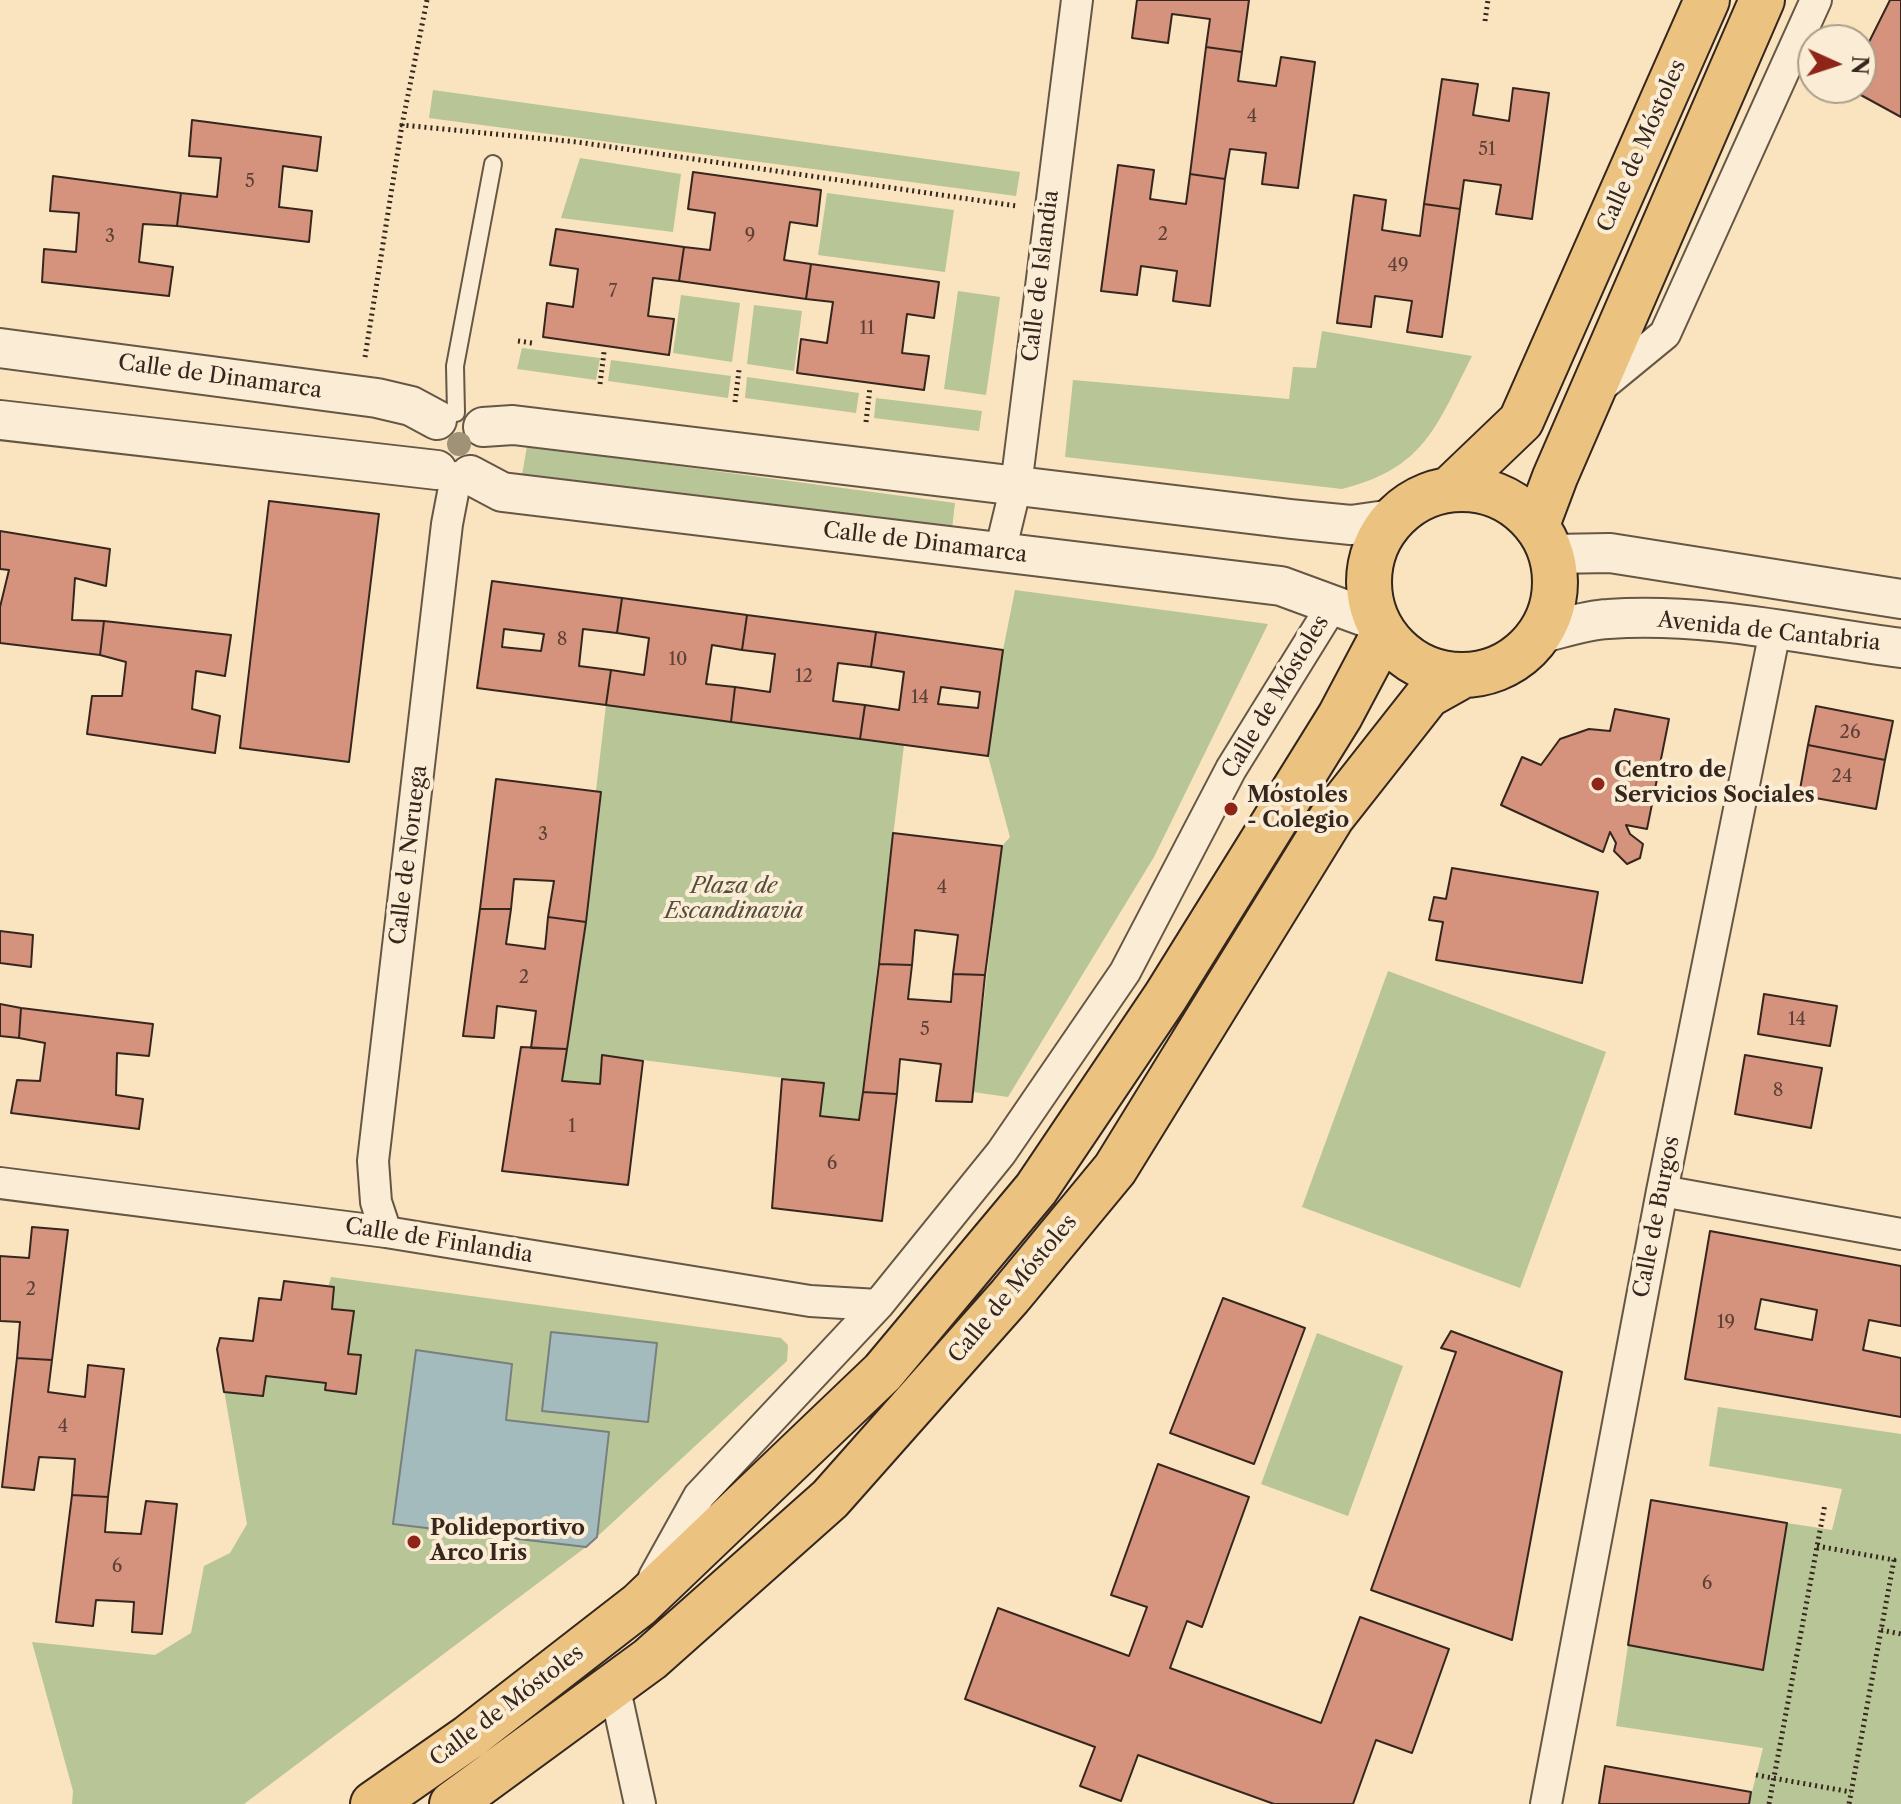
<!DOCTYPE html>
<html>
<head>
<meta charset="utf-8">
<style>
	body { margin:0 }
	#map { position:relative; width:1901px; height:1804px; overflow:hidden; background:#f9e4bf; font-family:"Libre Caslon Text",serif }
	canvas { display:block }
	.north { position:absolute; left:1797px; top:24px; width:80px; height:80px; box-sizing:border-box; background:#fbedd5; border:2px solid #ac9d8c; border-radius:50%; rotate:93deg; font-size:22px; font-weight:700; line-height:32px; text-align:center; color:#35261e }
	.north::after { content:''; display:block; margin:auto; width:28px; height:36px; background:#8f2418; clip-path:polygon(50% 0,100% 100%,50% 72%,0 100%) }
</style>
</head>
<body>
<div id="map">
<canvas width="1901" height="1804"></canvas>
<div class="north">N</div>
</div>
<script>
const ctx = document.querySelector('canvas').getContext('2d');
ctx.lineJoin = 'round';
function fillPath(path, color) { ctx.fillStyle = color; ctx.fill(path, 'evenodd'); }
function stroke(path, color, width, dash) { ctx.strokeStyle = color; ctx.lineWidth = width; ctx.lineCap = dash ? 'butt' : 'round'; ctx.setLineDash(dash || []); ctx.stroke(path); }
function write(font, color, halo, rows, align = 'center') {
  ctx.font = font + ' "Libre Caslon Text",serif'; ctx.lineWidth = 8; ctx.setLineDash([]); ctx.textBaseline = 'middle'; ctx.strokeStyle = halo; ctx.fillStyle = color; for (const [text, x, y, turn = 0] of rows) {
    ctx.save(); ctx.translate(x, y); ctx.rotate((+turn || 0) * Math.PI / 180); ctx.textAlign = isNaN(turn) ? turn : align; if (halo) ctx.strokeText(text, 0, 0); ctx.fillText(text, 0, 0); ctx.restore();
  }
}
fillPath(new Path2D(`
	M433,90L1020,172L1016,196L429,118Z
	M580,158L681,174L673,232L561,218Z
	M827,193L954,210L945,272L818,255Z
	M958,291L1000,297L986,395L944,389Z
	M681,295L740,303L732,362L673,353Z
	M754,305L802,311L794,371L747,364Z
	M1322,331L1472,356C1436,427 1425,468 1342,489L1065,457L1073,380L1289,399L1293,367L1316,368Z
	M522,348L600,358L596,380L517,369Z
	M611,360L731,376L728,398L608,381Z
	M747,377L859,393L856,413L745,398Z
	M876,398L982,411L979,431L874,418Z
	M527,446L955,503L952,529L522,475Z
	M1015,590L1268,624L1154,857L1008,1097L973,1092L1002,846L1010,837L988,756L1003,650Z
	M606,705L904,745L859,1120L820,1116L823,1083L603,1055L600,1084L562,1081Z
	M1388,971L1606,1052L1520,1288L1302,1207Z
	M331,1277L781,1338L788,1345L787,1361L586,1547L244,1804H72L73,1791L32,1642L155,1655L191,1633L204,1566L230,1553L247,1524L217,1349L220,1338L253,1341L259,1298L281,1300L284,1281L328,1287Z
	M1317,1333L1403,1366L1348,1516L1261,1484Z
	M1718,1407L1901,1434V1804H1749L1763,1748L1616,1726L1628,1645L1762,1670L1787,1523L1832,1530L1842,1489L1709,1466Z`), '#b8c596');
const water = new Path2D(`
	M551,1332L657,1343L648,1422L542,1411Z
	M416,1350L512,1364L506,1420L609,1432L597,1537L586,1547L393,1524Z`);
fillPath(water, '#a4bbbe');
stroke(water, '#787f7e', 2);
const building = new Path2D(`
	M1137,0H1249L1242,52L1206,47L1210,19L1172,14L1168,43L1132,38Z
	M1890,0H1901V117L1848,88H1861V58Z
	M1206,47L1242,52L1238,81L1276,86L1281,57L1315,62L1298,188L1262,184L1266,153L1230,149L1225,179L1190,174Z
	M1442,79L1478,84L1473,115L1509,121L1513,88L1549,93L1532,219L1496,214L1501,185L1464,180L1460,209L1424,204Z
	M192,120L321,137L317,171L283,166L279,207L312,211L309,242L177,226L181,193L217,197L221,158L189,156Z
	M1118,165L1154,170L1150,199L1186,204L1190,174L1225,179L1210,306L1173,301L1177,271L1141,266L1137,295L1101,291Z
	M693,172L821,190L817,226L790,222L784,260L811,264L806,299L679,281L684,247L710,250L715,213L688,209Z
	M53,176L181,193L177,226L143,224L139,262L173,267L169,296L42,282L44,249L76,252L79,213L50,211Z
	M1354,195L1386,200L1382,230L1420,236L1424,204L1460,209L1442,337L1407,332L1412,301L1375,296L1371,327L1337,323Z
	M556,229L684,247L679,281L653,278L648,316L674,319L669,355L543,337L547,303L573,307L578,269L550,265Z
	M811,264L939,282L934,318L907,314L902,353L929,356L924,390L797,373L801,339L827,343L833,302L806,299Z
	M269,501L379,514L349,762L240,748Z
	M0,531L110,549L106,586L75,578L72,620L104,621L100,655L0,643V607L9,570L0,569Z
	M492,581L622,598L617,633L583,629L579,666L611,670L606,705L477,688ZM504,629L544,634L541,651L502,647Z
	M622,598L747,615L742,650L712,645L706,684L735,687L731,722L606,705L611,670L644,675L649,638L617,633Z
	M747,615L876,632L871,667L838,663L833,701L865,705L860,739L731,722L735,687L770,692L775,654L742,650Z
	M104,621L231,635L225,676L196,671L192,709L220,716L215,753L87,734L92,696H122L126,662L100,655Z
	M876,632L1003,650L988,756L860,739L865,705L899,710L904,672L871,667ZM941,687L980,692L978,708L938,704Z
	M1816,706L1893,721L1885,760L1808,745Z
	M1615,709L1669,719L1647,829L1626,825L1630,834L1643,844L1640,858L1627,864L1614,851L1616,843L1610,832L1603,852L1501,805L1522,757L1541,765L1560,739L1589,729L1610,731Z
	M1808,745L1885,760L1876,809L1799,795Z
	M496,779L601,792L586,922L548,917L554,881L514,879L511,909H480Z
	M893,833L1002,846L985,975L953,974L958,935L915,930L912,965L879,964Z
	M1452,868L1598,892L1582,983L1436,960L1443,922L1429,920L1434,897L1446,899Z
	M480,909H511L506,944L545,949L548,917L586,922L567,1049L531,1048L536,1011L497,1006L494,1038L463,1036Z
	M0,931L33,935L31,967L0,963Z
	M879,964L912,965L908,999L951,1002L953,974L985,975L972,1102L936,1101L941,1064L900,1059L897,1094L863,1092Z
	M1764,994L1837,1006L1830,1046L1758,1034Z
	M0,1004L21,1008L19,1038L0,1036Z
	M21,1008L153,1024L149,1056L117,1053L116,1095L143,1099L139,1129L11,1113L17,1080L40,1081L45,1043L19,1038Z
	M521,1047L567,1049L562,1081L600,1084L602,1055L643,1061L628,1185L502,1171Z
	M1745,1055L1822,1068L1811,1128L1735,1114Z
	M782,1079L824,1083L820,1116L859,1120L863,1092L897,1094L882,1221L772,1208Z
	M32,1227L68,1230L52,1360L17,1358L20,1322L0,1321V1256L29,1258Z
	M1710,1231L1901,1266V1326L1869,1320L1863,1350L1901,1358V1417L1685,1379ZM1761,1299L1817,1310L1812,1340L1755,1329Z
	M284,1281L334,1287L332,1309L354,1311L348,1354L361,1355L356,1394L325,1390L326,1383L266,1376L263,1396L224,1392L217,1349L220,1338L253,1341L259,1298L281,1300Z
	M1223,1298L1305,1328L1254,1464L1170,1433Z
	M1451,1331L1562,1372L1512,1640L1371,1590L1456,1352L1441,1348Z
	M17,1358L52,1360L48,1392L85,1397L88,1365L124,1369L108,1497L72,1495L75,1459L39,1457L34,1490L2,1487Z
	M1158,1464L1249,1497L1202,1627L1187,1621L1170,1668L1321,1723L1360,1617L1449,1649L1412,1753L1376,1740L1353,1804H1274L1138,1755L1121,1801L1080,1786L1095,1747L965,1699L998,1608L1129,1656L1147,1607L1111,1595Z
	M72,1495L108,1497L105,1532L141,1534L146,1501L177,1504L162,1634L132,1632L134,1602L96,1600L93,1626L56,1622Z
	M1651,1500L1787,1523L1763,1670L1628,1645Z
	M1605,1766L1751,1792L1749,1804H1599Z`);
fillPath(building, '#d5927c');
stroke(building, '#35261e', 2);
const service = new Path2D(`
	M456,413L455,366L493,164`);
const minor = new Path2D(`
	M1598,389L1665,334L1816,0
	M1000,552L1016,486L1077,0
	M0,1183L386,1232L810,1301L878,1305
	M1662,1191L1901,1234
	M386,1232L376,1202L373,1161L447,524L456,477
	M654,1577L699,1496L878,1305L1001,1153L1125,972L1231,769L1332,606
	M614,1685L640,1804
	M1546,1804L1662,1191L1775,631`);
const tertiary = new Path2D(`
	M0,348L377,398L411,406L437,420
	M0,420L437,470
	M483,427L513,425L1291,519L1351,525L1393,519
	M470,475L502,492L1281,586L1379,622
	M1552,554L1610,553L1901,599
	M1542,633C1563,628 1586,620 1608,619C1705,612 1805,635 1901,648`);
const primary = new Path2D(`
	M1450,489L1521,421L1707,0
	M1369 582a93 93 0 1 1 186 0a93 93 0 1 1-186 0Z
	M1537,525L1555,477L1762,0
	M373,1804L469,1737L639,1605L883,1372L1036,1189L1166,996L1340,716L1384,633
	M452,1804L650,1659L830,1499L1010,1296L1115,1169L1332,817L1428,695L1462,676`);
stroke(service, '#665646', 20);
stroke(minor, '#665646', 34);
stroke(tertiary, '#665646', 42);
stroke(primary, '#35261e', 48);
stroke(new Path2D(`
	M427,0L402,125L577,142L1017,206
	M1485,21L1488,0
	M518,341L532,343
	M365,357L402,125
	M600,384L604,352
	M735,402L739,370
	M866,422L870,387
	M1817,1546L1894,1560L1849,1804
	M1881,1630L1901,1634
	M1756,1775L1851,1792
	M1769,1804L1825,1504`), '#35261e', 5, [2, 4]);
stroke(service, '#fbedd5', 16);
stroke(minor, '#fbedd5', 30);
stroke(tertiary, '#fbedd5', 38);
stroke(primary, '#ecc280', 44);
ctx.fillStyle = '#9f9277';
for (const [x, y] of [
	[459,444]
]) { ctx.beginPath(); ctx.arc(x, y, 12, 0, 2 * Math.PI); ctx.fill(); }
for (const [x, y, r, color] of [
	[1598,784,8,"#8f2418"],
	[1231,809,8,"#8f2418"],
	[414,1542,8,"#8f2418"]
]) { const dot = new Path2D(); dot.arc(x, y, r, 0, 2 * Math.PI); ctx.fillStyle = color; ctx.fill(dot); stroke(dot, '#fbedd5', 3); }
write('18px', '#5d4136', null, [
	["4",1252,117],
	["51",1487,150],
	["5",250,182],
	["2",1163,235],
	["9",750,236],
	["3",110,237],
	["49",1398,266],
	["7",613,292],
	["11",867,329],
	["8",562,640],
	["10",678,660],
	["12",804,677],
	["14",920,698],
	["26",1850,733],
	["24",1842,777],
	["3",543,835],
	["4",942,888],
	["2",524,978],
	["14",1797,1020],
	["5",925,1030],
	["8",1778,1091],
	["1",572,1127],
	["6",832,1164],
	["2",31,1290],
	["19",1726,1323],
	["4",63,1427],
	["6",117,1567],
	["6",1707,1584]
]);
write('22px', '#35261e', '#fbedd5', [
	["Calle de Móstoles",1642,146,-66],
	["Calle de Islandia",1041,276,-83],
	["Calle de Dinamarca",220,377,8],
	["Calle de Dinamarca",925,543,7],
	["Avenida de Cantabria",1769,632,6],
	["Calle de Móstoles",1276,697,-59],
	["Calle de Noruega",409,855,-83],
	["Calle de Burgos",1657,1217,-79],
	["Calle de Finlandia",439,1241,9],
	["Calle de Móstoles",1013,1289,-50],
	["Calle de Móstoles",507,1706,-37]
]);
write('bold 22px', '#35261e', '#fbedd5', [
	["Centro de",1614,771],
	["Servicios Sociales",1614,796],
	["Móstoles",1247,796],
	["- Colegio",1247,821],
	["Polideportivo",430,1529],
	["Arco Iris",430,1554]
], 'left');
write('italic 22px', '#564e3c', '#fbedd5', [
	["Plaza de",734,887],
	["Escandinavia",734,912]
]);
</script>
</body>
</html>
